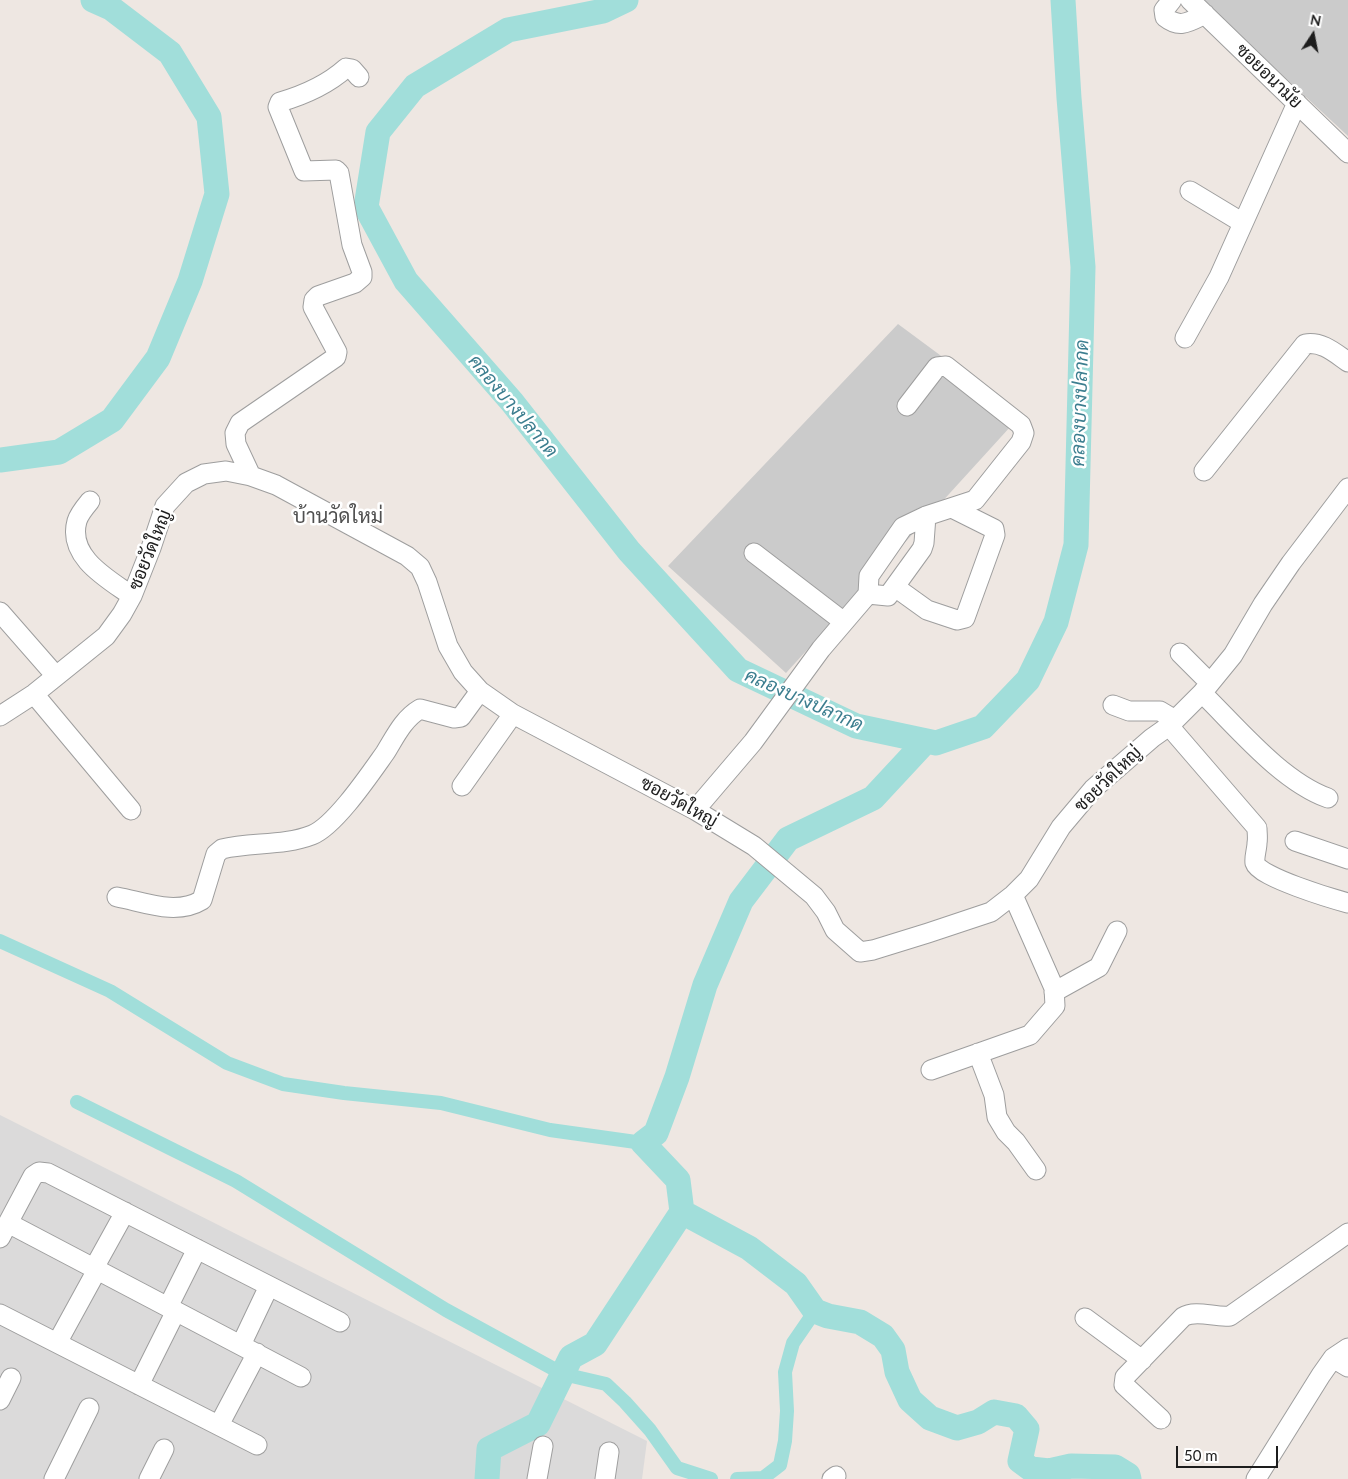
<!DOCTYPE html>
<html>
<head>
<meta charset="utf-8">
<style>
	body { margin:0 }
	#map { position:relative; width:1348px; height:1479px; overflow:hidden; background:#eee7e2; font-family:Lato,sans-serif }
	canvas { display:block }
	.north { position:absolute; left:1288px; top:10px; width:50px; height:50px; -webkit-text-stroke:4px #fff; paint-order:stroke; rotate:11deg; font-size:14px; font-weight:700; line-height:20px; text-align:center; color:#1d1d1d }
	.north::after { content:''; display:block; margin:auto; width:18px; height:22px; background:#1d1d1d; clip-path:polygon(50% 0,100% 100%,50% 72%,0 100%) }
	.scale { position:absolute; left:1176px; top:1446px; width:102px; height:22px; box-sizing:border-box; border:2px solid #1d1d1d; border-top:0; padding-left:6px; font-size:15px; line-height:18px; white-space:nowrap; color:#1d1d1d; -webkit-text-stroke:4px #fff; paint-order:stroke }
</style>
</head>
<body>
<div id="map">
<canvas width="1348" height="1479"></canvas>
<div class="north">N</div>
<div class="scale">50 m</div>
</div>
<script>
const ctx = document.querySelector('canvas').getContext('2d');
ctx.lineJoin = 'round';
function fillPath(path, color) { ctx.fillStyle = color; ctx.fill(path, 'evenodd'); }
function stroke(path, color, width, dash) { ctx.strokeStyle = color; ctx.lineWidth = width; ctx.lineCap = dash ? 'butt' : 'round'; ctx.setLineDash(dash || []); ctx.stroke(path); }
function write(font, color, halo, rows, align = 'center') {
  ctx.font = font + ' Lato,Sarabun,sans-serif'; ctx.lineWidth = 5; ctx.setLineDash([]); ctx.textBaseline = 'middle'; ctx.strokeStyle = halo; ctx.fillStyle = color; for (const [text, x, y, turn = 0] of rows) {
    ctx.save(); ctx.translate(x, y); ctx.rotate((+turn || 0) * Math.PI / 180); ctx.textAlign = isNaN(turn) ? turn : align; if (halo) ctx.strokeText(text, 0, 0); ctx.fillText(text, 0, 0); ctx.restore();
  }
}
fillPath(new Path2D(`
	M0,1115L647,1441L642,1479H0Z`), '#dbdada');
fillPath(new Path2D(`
	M1201,0H1348V136Z
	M898,324L1021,415L786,673L668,566Z`), '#cbcbcb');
stroke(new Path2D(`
	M0,941L110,991L227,1063L283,1084L344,1093L441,1103L550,1130L643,1143
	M77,1102L236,1181L446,1310L563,1374L606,1384L625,1402L650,1430L677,1468L711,1479
	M737,1479L763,1478L780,1465L785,1441L787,1411L785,1372L793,1343L815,1311`), '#a1deda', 14);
stroke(new Path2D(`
	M626,0L603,11L508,30L415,86L378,132L366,207L406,281L512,402L629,551L738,670L856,726L936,743L983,727L1028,680L1056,622L1076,545L1083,267L1069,98L1063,0
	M0,460L59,452L112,420L158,358L190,281L217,194L209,117L170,53L111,8L93,0
	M682,1212L749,1248L796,1284L815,1311L828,1316L860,1322L883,1336L893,1350L897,1372L910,1400L930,1418L957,1428L978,1422L994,1412L1016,1416L1027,1429L1020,1461L1031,1469L1049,1471L1071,1466L1115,1467L1128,1475L1129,1479
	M487,1479L489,1449L538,1424L571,1357L595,1344L682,1212L678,1180L643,1143L656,1133L677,1077L705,985L741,901L788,839L873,798L926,741`), '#a1deda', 25);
const minor = new Path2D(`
	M1172,0L1164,10L1165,17C1180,29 1189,22 1205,14
	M1190,0L1348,153
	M1190,191L1243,223
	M1185,338L1219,277L1297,103
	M1204,471L1305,344C1322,341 1335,353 1348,362
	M251,476L236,444L235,433L240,423L336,357L337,352L313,307L314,300L318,296L355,283L362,277V272L352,245L339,173L336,170L304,171L278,107L280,102C304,95 327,85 346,68L352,69L359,77
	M90,501C85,507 79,514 77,521C67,557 108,579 132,596
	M754,553L844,622
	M895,587L927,610L957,620L965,618L995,535L994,529L952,508
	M868,594L888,596L922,549L924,543L926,516
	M0,612L56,676
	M1180,653L1210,683
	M1202,693C1238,728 1281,781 1328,798
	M34,694L131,810
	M1113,705L1129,711H1160L1175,720
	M0,716L34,694L106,636L122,614L132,596L151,548L165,506L186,483L204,474L226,471L251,476L276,485L407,556L420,567L427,582L448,646L463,672L480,691L513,714L695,810L754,846L814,896L826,912L835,930L860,952L873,950L928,933L991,912L1013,895L1029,879L1061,827L1093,789L1152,738L1169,726L1202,693L1233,655L1263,604L1291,563L1348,488
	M1169,726L1257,828C1257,833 1258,838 1257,843C1257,849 1254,857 1255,863C1259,877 1333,899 1348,903
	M462,786L513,714
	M695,810L753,742L821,649L868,594L869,576L903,527L926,516L975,500L1021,442L1024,433L1021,425L946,366L937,367L907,406
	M1295,841L1348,859
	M117,897C144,902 176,916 202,900L216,854L222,849C251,842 284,846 312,835C335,826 370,774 385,753C395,737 403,719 420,709L454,718L461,717L480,691
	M1054,992L1099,967L1117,931
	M978,1053L994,1095L997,1117L1006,1132L1016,1142L1036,1170
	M931,1070L1030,1035L1055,1006L1054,988L1013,895
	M8,1223L301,1377
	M0,1238L33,1176L39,1172L48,1173L340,1322
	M94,1268L125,1212
	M168,1307L197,1249
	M0,1314L257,1445
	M1085,1318L1142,1360
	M57,1343L97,1270
	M241,1345L269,1286
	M1333,1358L1348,1367
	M139,1385L176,1311
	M0,1400L11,1378
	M1161,1419L1124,1385L1125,1377L1183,1317C1196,1309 1215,1318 1230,1316L1348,1233
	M219,1425L257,1353
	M54,1479L89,1408
	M149,1479L164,1449
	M537,1479L543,1446
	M605,1479L609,1452
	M832,1479L836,1476
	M1256,1479L1321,1375L1333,1358L1348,1348`);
stroke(minor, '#9e9e9e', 21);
stroke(minor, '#fff', 19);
write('18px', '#1d1d1d', '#fff', [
	["ซอยอนามัย",1269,76,44],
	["ซอยวัดใหญ่",150,550,-68],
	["ซอยวัดใหญ่",1108,779,-44],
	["ซอยวัดใหญ่",679,802,29]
]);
write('italic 19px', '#3c7e8f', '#fff', [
	["คลองบางปลากด",1080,403,-88],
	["คลองบางปลากด",513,406,50],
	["คลองบางปลากด",804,700,24]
]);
write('20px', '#505050', '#fff', [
	["บ้านวัดใหม่",338,517]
]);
</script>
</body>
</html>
